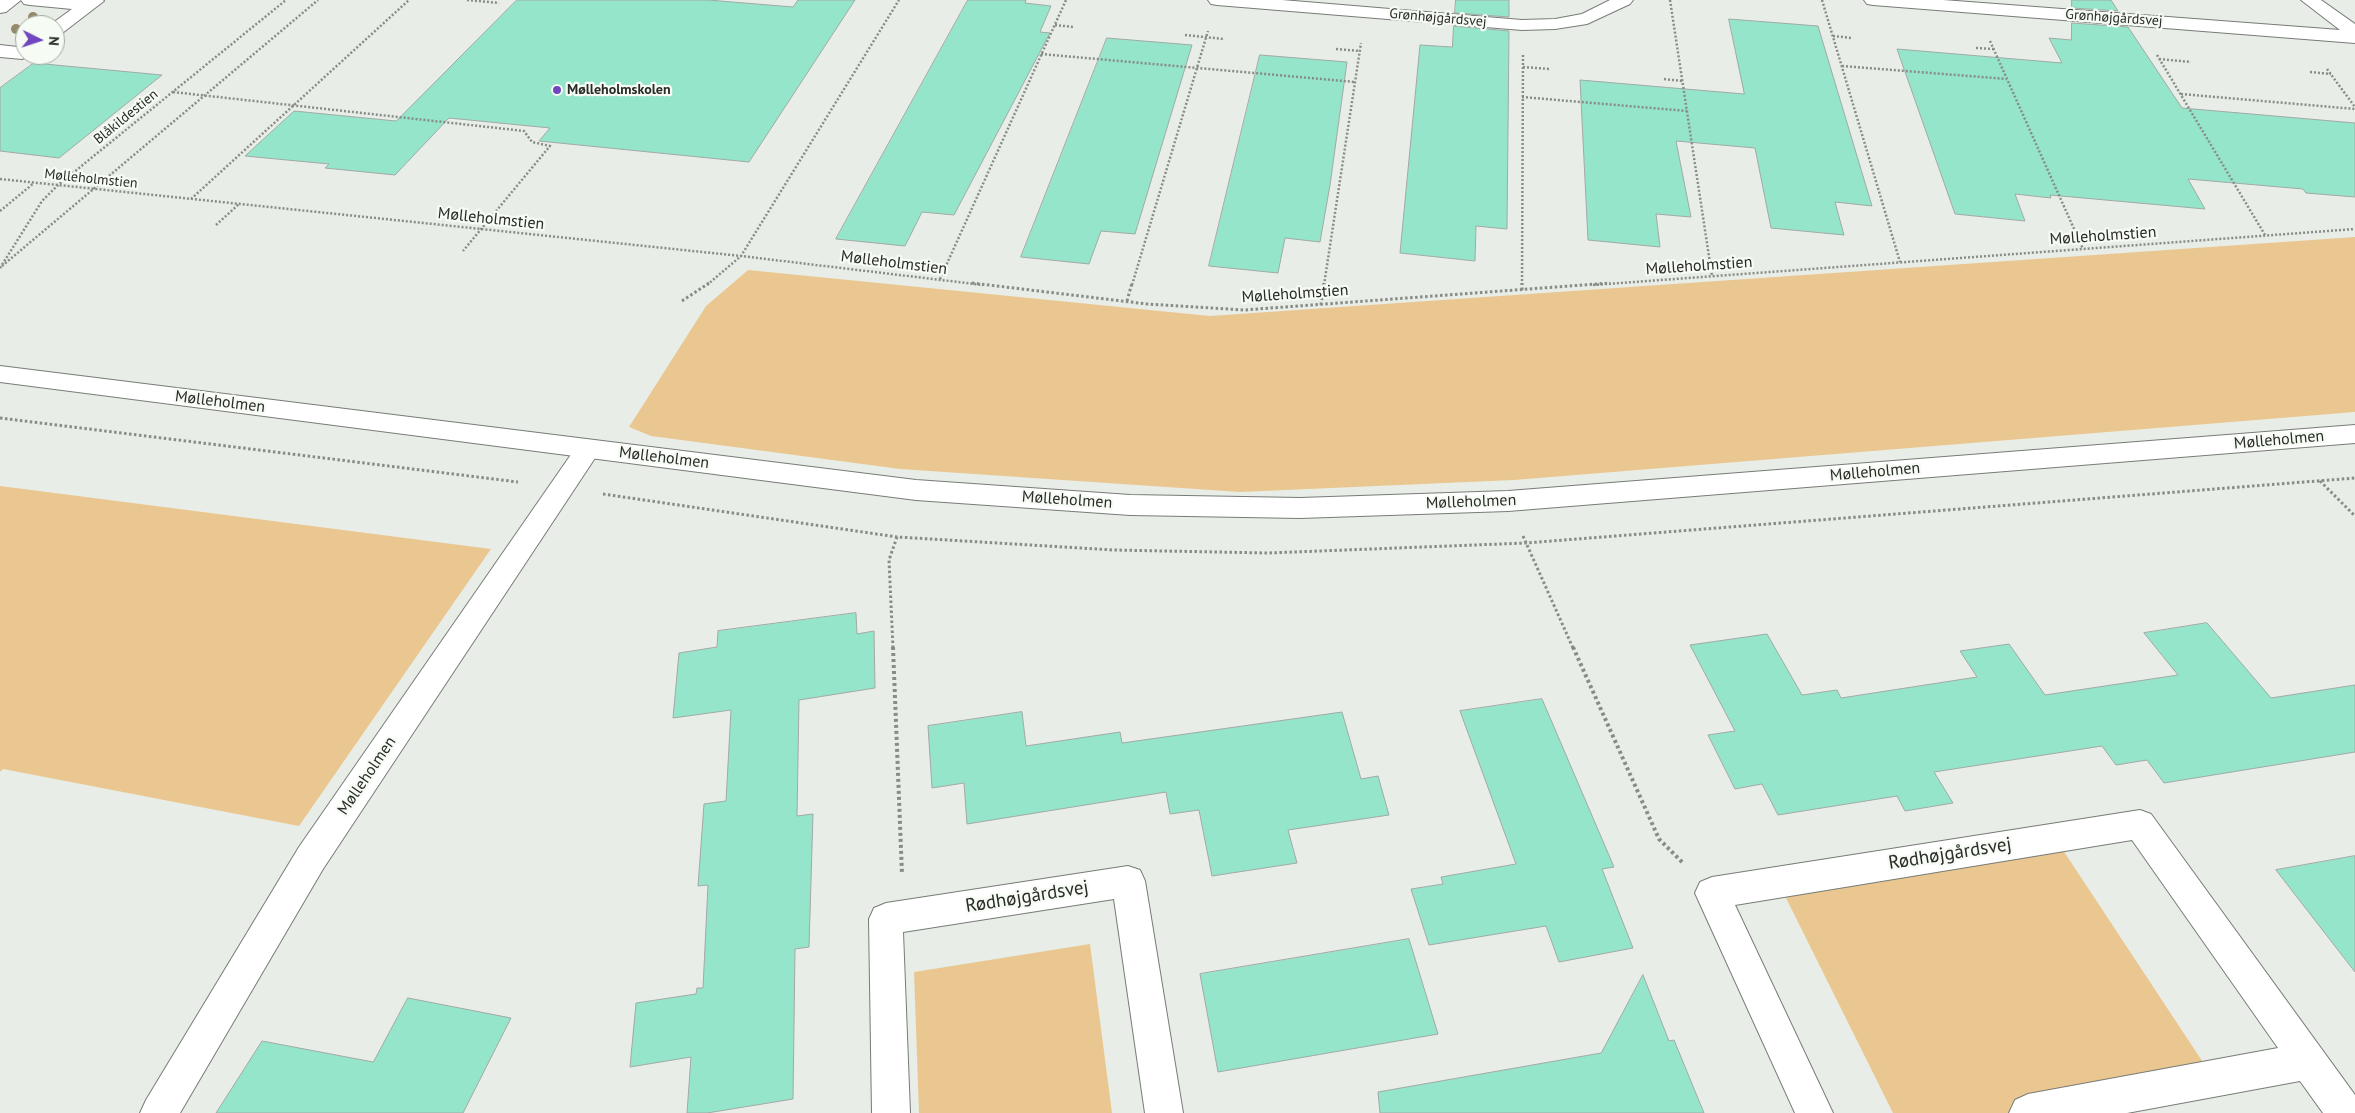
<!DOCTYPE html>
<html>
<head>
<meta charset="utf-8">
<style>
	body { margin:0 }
	#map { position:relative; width:2355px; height:1113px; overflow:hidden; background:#e8eee7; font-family:"PT Sans",sans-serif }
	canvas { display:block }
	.north { position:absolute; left:15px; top:15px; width:50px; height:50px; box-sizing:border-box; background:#f6fbf4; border:1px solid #a4a8a3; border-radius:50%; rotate:94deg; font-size:14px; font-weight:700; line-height:20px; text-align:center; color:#292b29 }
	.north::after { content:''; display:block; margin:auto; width:18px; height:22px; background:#7147bf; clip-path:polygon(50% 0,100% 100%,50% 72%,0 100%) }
</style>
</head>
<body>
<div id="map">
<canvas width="2355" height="1113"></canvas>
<div class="north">N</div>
</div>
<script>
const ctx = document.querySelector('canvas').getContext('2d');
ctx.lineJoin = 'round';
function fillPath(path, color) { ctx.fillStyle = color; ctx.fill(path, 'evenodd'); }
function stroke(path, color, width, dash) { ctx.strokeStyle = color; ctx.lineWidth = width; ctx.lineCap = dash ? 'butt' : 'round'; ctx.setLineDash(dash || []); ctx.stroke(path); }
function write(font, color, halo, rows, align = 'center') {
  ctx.font = font + ' "PT Sans",sans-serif'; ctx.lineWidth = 4.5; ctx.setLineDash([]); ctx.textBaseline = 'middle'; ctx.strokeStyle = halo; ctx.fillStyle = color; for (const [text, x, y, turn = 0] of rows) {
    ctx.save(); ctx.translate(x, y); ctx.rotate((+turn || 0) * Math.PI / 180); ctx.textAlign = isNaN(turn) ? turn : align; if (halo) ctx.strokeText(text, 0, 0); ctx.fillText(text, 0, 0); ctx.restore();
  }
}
fillPath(new Path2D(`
	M2355,237V412L1514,480L1240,492L900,469L651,436L629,427L706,306L748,270L1210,316Z
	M0,486L491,549L299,826L3,769L0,772Z
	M2055,838L2214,1079L2028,1113H1893L1778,882Z
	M1090,944L1112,1113H919L914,972Z`), '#eac791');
const building = new Path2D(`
	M517,0H708L793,7L798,0H855L749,162L539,141L550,128L449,118L395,175L325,168L329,164L245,156L294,111L396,121Z
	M968,0H1026L1025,3L1051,6L1040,32L1050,33L954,215L922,212L905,246L836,239Z
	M1456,0H1509V17L1455,13Z
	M2072,0H2111L2118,11L2072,8Z
	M1729,19L1818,26L1872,206L1835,202L1844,235L1771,228L1755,148L1676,141L1691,217L1656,214L1660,247L1588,240L1580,80L1744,94Z
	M2072,23L2128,27L2182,108L2355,123V197L2306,193L2303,189L2188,179L2205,209L2050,195L2051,198L2015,194L2025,221L1955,214L1897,49L2062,63L2049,38L2071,40Z
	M1454,26L1509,31L1507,229L1476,226L1475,261L1400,253L1420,45L1452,47Z
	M1107,38L1192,45L1135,234L1101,231L1089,264L1021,257Z
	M1260,55L1347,62L1330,185L1320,242L1285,238L1278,273L1209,266Z
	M34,63L162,75L59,158L0,151V88Z
	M856,613L857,634L874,631L875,688L799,700L797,816L813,814L809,947L795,949L793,1099L707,1113H687L691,1057L630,1067L636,1003L696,994L697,988H703L708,885L698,886L704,804L726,801L731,710L673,718L679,653L717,647L718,631Z
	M2207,623L2271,698L2355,685V752L2164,783L2147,760L2116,765L2102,746L1934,772L1953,803L1905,811L1897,796L1778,815L1762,784L1735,789L1708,735L1735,731L1690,645L1767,634L1802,695L1837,690L1841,698L1977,677L1960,651L2009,644L2045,695L2178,675L2144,633Z
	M1542,699L1614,867L1602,869L1633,948L1559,962L1546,926L1429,945L1411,889L1443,884L1441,877L1516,864L1460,711Z
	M1022,712L1026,746L1120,732L1122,743L1342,712L1361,779L1378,776L1389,815L1288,830L1297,863L1212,876L1199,810L1170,814L1166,792L967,824L964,783L932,788L928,726Z
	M2355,856V972L2276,870Z
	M1409,939L1438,1034L1218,1072L1200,974Z
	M1643,975L1669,1041L1674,1040L1704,1113H1380L1378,1092L1601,1053Z
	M408,998L511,1018L463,1113H216L262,1041L373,1062Z`);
fillPath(building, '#95e5ca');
stroke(building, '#a1a9a6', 1);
const minor = new Path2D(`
	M0,0H21L6,12L0,13Z
	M21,0H103L104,1L61,34L55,35V25H50L72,9L30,5L24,4Z
	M1208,0H1282L1522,20L1555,19L1582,14L1610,0H1633L1630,4L1587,24L1555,29L1522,30L1217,5L1211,4Z
	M1864,0H1943L2340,30L2301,0H2321L2355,24V43L1873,5L1867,4Z
	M0,45L18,47L25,45V55H32L22,59L0,57Z
	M588,440L597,443L601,449L597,455L323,869L180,1113H140L146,1100L299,847L579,443Z
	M2140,810L2151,814L2355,1095V1113H2323L2300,1081L2127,1113H2009L2015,1100L2028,1094L2278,1048L2132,840L1735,905L1833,1113H1795L1695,893L1700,882L1712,877Z
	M1128,866L1140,870L1145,881L1183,1113H1145L1114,899L903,932L910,1113H872L869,919L874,908L886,903Z`);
const tertiary = new Path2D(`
	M0,366L916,480L1130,495L1300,498L1508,491L2355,425V443L1508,511L1300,518L1130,515L916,500L0,382Z`);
stroke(minor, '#777c76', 2);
stroke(tertiary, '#777c76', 2);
stroke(new Path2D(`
	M467,0L499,3
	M1670,0L1712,276
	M1822,0L1900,262
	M1055,25L1073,27
	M1185,35L1224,39
	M1833,36L1852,38
	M1990,41L2083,249
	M1976,48L1994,49
	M1336,49L1360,51
	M1041,54L1355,82
	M2157,55L2265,235
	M2159,59L2191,62
	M1842,66L2007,79
	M1523,67L1550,69
	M2327,69L2355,107
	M2310,72L2331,74
	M1664,79L1682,81
	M173,92L524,131L532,142L550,146L463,251
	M2181,94L2355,109
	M1522,97L1687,111
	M0,179L741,256L983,285
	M191,199L409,0
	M0,211L34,183
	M216,225L239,204
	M2,266L318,0
	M0,268L42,201L58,185L286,0
	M940,279L1066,0
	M707,285L741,256L899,0
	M1132,285L1208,31
	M1324,285L1361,43
	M1522,285L1523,55
	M1593,285L2355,229`), '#888c87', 2.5, [2, 2]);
stroke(new Path2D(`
	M972,283L1147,304L1244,310L1610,283
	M1522,290V283
	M682,301L709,283
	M1127,301L1132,283
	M1321,305L1324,283
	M0,418L518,482
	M2320,481L2355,516
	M603,494L897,537L1114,550L1268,553L1526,543L2355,478
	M1523,536L1573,648
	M893,648L889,560L897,537`), '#888c87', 3, [2.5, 2.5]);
stroke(new Path2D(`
	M893,647L902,874
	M1573,647L1659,839L1683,863`), '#888c87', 4, [3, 3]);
fillPath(minor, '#fff');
fillPath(tertiary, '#fff');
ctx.fillStyle = '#94896b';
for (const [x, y] of [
	[33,17],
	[16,29]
]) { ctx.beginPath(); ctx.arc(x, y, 5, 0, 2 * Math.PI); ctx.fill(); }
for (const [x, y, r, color] of [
	[557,90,5,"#7147bf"]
]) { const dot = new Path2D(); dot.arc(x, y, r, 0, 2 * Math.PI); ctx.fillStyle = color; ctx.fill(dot); stroke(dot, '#f6fbf4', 2); }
write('14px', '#292b29', '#f6fbf4', [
	["Grønhøjgårdsvej",1438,18,5],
	["Grønhøjgårdsvej",2114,18,4],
	["Blåkildestien",126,117,-39],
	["Mølleholmstien",91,179,6]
]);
write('bold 14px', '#292b29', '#f6fbf4', [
	["Mølleholmskolen",567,90]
], 'left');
write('16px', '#292b29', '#f6fbf4', [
	["Mølleholmstien",491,219,6],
	["Mølleholmstien",2103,236,-4],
	["Mølleholmstien",894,263,7],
	["Mølleholmstien",1699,266,-4],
	["Mølleholmstien",1295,294,-4],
	["Mølleholmen",220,402,7],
	["Mølleholmen",2279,440,-5],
	["Mølleholmen",664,458,7],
	["Mølleholmen",1875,472,-5],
	["Mølleholmen",1067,500,4],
	["Mølleholmen",1471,502,-2],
	["Mølleholmen",367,776,-56]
]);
write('19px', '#292b29', '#f6fbf4', [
	["Rødhøjgårdsvej",1950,854,-9],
	["Rødhøjgårdsvej",1027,897,-9]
]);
</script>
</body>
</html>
